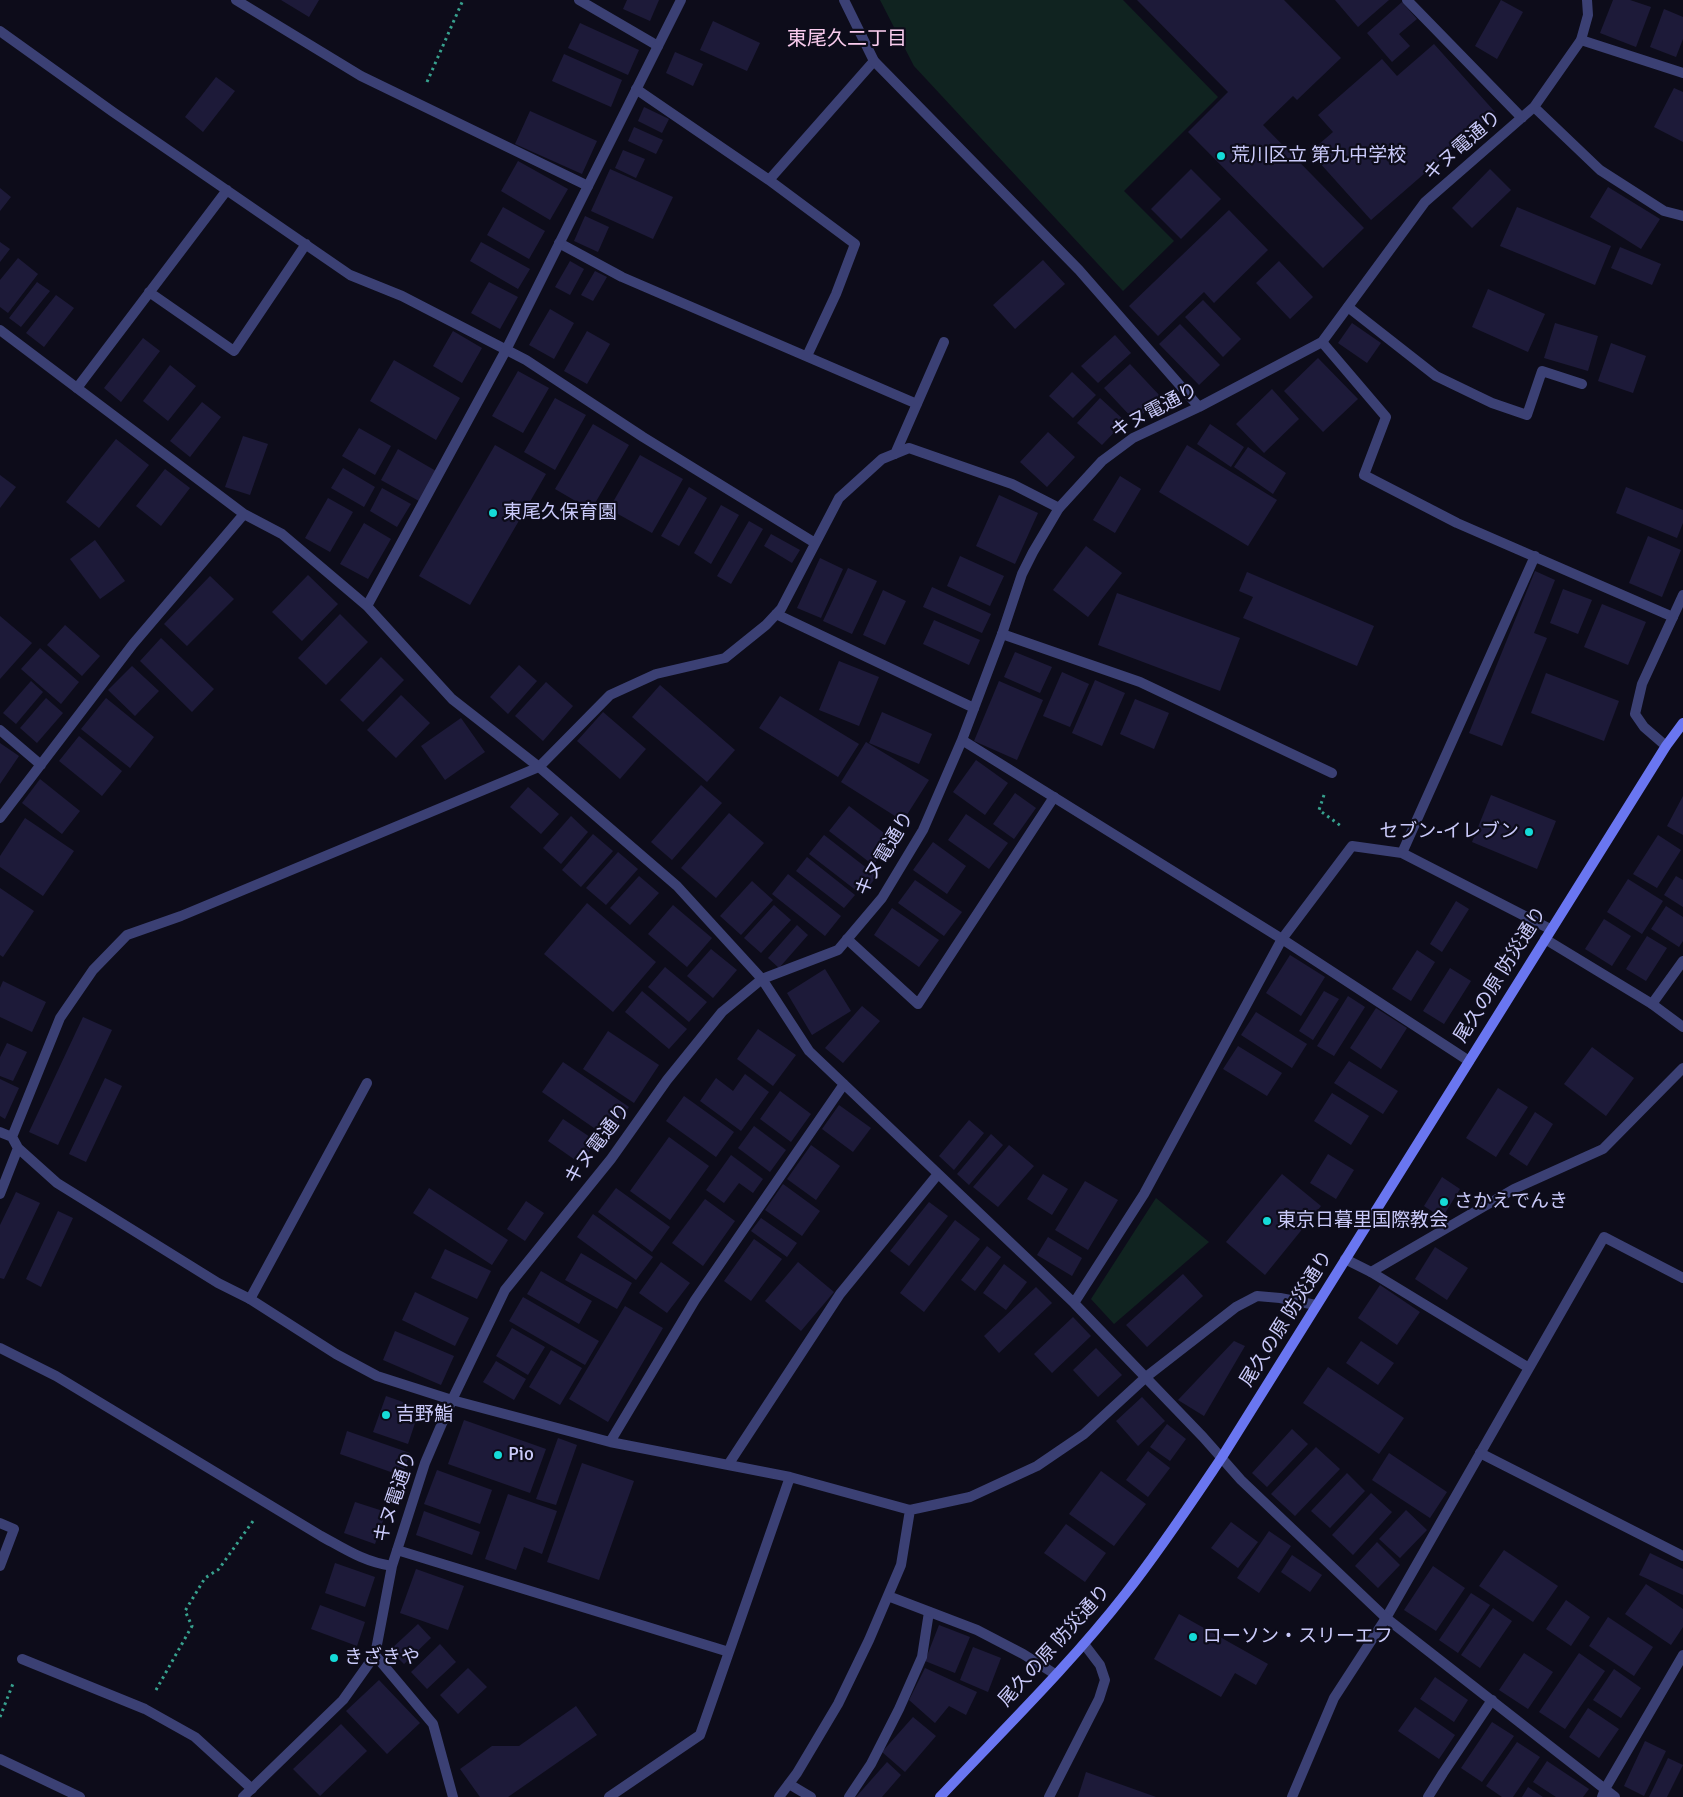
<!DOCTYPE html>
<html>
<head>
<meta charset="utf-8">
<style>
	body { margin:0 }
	canvas { display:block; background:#0d0c1a }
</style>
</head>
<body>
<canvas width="1683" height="1797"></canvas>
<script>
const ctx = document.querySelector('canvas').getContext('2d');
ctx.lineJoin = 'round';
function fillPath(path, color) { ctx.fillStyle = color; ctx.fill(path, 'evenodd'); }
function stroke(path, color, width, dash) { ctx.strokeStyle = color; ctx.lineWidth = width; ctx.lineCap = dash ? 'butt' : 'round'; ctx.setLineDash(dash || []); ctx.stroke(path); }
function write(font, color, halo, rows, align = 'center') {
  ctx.font = font + ' Signika,"Noto Sans JP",sans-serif'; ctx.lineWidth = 4.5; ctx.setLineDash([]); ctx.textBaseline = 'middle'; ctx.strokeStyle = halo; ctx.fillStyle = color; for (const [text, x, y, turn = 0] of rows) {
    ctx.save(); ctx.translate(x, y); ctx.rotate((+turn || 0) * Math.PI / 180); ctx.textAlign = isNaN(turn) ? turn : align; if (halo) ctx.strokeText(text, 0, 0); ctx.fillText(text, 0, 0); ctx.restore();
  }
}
fillPath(new Path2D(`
	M880,0H1123L1218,97L1124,191L1174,241L1123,291L914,66Z
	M1156,1198L1209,1242L1114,1324L1091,1299Z`), '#102320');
fillPath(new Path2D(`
	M281,0H319L309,17Z
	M627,0H659L650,21L623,9Z
	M1137,0H1284L1341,58L1297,100L1293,96L1263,125L1364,228L1323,268L1188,132L1228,92Z
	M1335,0H1389L1358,27Z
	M1501,0L1523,12L1497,59L1475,46Z
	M1613,0H1630L1651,7L1636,47L1600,33Z
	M1402,2L1417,19L1399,34L1410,46L1392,62L1367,33Z
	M1664,9L1683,17V39L1676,57L1650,47Z
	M713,21L760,43L747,71L700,50Z
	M580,23L639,50L628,75L568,48Z
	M1434,44L1495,112L1371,220L1310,152L1333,132L1318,115L1382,59L1397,76Z
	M675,52L703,64L693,86L666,73Z
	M564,54L622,80L611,107L552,81Z
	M216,77L235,91L203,132L185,117Z
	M1674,88L1683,92V142L1654,127Z
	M644,107L669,119L662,133L638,121Z
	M530,111L597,141L582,174L515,144Z
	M634,127L663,140L656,154L628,141Z
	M623,150L645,159L636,178L615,168Z
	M518,161L568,189L550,220L501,191Z
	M610,169L673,197L653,239L591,211Z
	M1191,169L1221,199L1181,239L1151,209Z
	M1490,169L1511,190L1472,228L1452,208Z
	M1608,187L1660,219L1641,249L1590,217Z
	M0,188L11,197L0,211Z
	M503,207L545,231L529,259L487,235Z
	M1517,207L1611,246L1595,285L1500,246Z
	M1229,210L1268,250L1214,303L1204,292L1158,336L1129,306Z
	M585,216L609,227L598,252L574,241Z
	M0,242L10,249L0,262Z
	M481,242L530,269L518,289L470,261Z
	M1620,247L1661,264L1652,285L1611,268Z
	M18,258L38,274L8,313L0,307V280Z
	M1043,260L1065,284L1015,329L993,305Z
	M570,261L584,269L570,295L555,287Z
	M1279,261L1313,297L1290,319L1256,283Z
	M595,271L607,277L593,301L581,295Z
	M37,282L50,291L21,327L9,318Z
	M489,282L518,297L500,329L471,313Z
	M1488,289L1545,314L1528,352L1472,327Z
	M56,295L74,308L44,347L26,333Z
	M1203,300L1241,339L1223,357L1185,317Z
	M550,309L574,323L554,359L529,345Z
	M1352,323L1381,343L1367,363L1338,343Z
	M1555,323L1598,336L1588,371L1544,358Z
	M1180,324L1220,365L1199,385L1159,344Z
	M453,331L482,348L462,383L433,366Z
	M587,331L610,344L587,384L564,371Z
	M1115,335L1131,353L1098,383L1081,366Z
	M143,338L160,351L121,402L104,388Z
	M1611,343L1646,356L1633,393L1598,381Z
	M1318,358L1358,399L1323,432L1284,391Z
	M394,360L460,398L436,440L370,401Z
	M1130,364L1161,397L1135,421L1104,388Z
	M170,365L196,386L168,421L143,401Z
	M518,371L549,388L523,433L492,416Z
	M1072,372L1096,395L1073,418L1049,396Z
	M1272,389L1299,419L1264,453L1236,424Z
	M555,398L586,415L555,470L524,452Z
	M1100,398L1125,421L1102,445L1077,423Z
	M202,402L221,417L190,457L170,441Z
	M593,424L629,445L591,510L555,489Z
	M1210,424L1244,447L1231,467L1197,444Z
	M359,428L391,446L375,475L342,456Z
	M1048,432L1075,457L1047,487L1020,462Z
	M243,436L268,444L250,495L225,487Z
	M116,439L149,465L99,528L66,502Z
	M495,445L546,474L470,605L419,576Z
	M1187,445L1277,500L1248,546L1159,492Z
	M1248,447L1286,473L1273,494L1234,467Z
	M398,449L436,471L419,501L381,480Z
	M640,455L683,479L652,533L609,509Z
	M343,468L375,487L364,507L331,488Z
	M165,469L190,488L161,526L136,506Z
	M0,475L16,487L0,508Z
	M1120,476L1141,489L1115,533L1093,520Z
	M689,487L707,498L679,546L661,536Z
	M1626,487L1683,510V523L1677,538L1616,513Z
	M382,488L411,504L397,527L370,511Z
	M999,495L1038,513L1015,564L976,546Z
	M328,498L353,512L330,552L305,538Z
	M721,505L739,515L711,564L694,553Z
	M749,521L763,529L731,584L717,576Z
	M364,523L391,539L368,579L340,564Z
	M771,534L800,550L792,563L764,546Z
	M1648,536L1681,550L1662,597L1629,583Z
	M95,540L125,581L100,599L70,559Z
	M1086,546L1122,573L1088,617L1053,590Z
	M960,556L1004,576L990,606L947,586Z
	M820,558L843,569L821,618L797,608Z
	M848,568L877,581L852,634L823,621Z
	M1535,571L1555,580L1534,633L1547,638L1502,746L1469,733Z
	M1247,572L1374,626L1357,666L1243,618L1253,597L1239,591Z
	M308,575L338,604L302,641L272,612Z
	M210,576L234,599L187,646L164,624Z
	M932,587L991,614L982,633L923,607Z
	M1563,589L1592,600L1578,634L1550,623Z
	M883,590L906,601L885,645L863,635Z
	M1117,593L1240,638L1220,691L1098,645Z
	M1602,604L1646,622L1628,665L1584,647Z
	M340,614L368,642L326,685L298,658Z
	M0,616L32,643L0,679Z
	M934,620L980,640L969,665L923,644Z
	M65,625L100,656L82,676L47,645Z
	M161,638L214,689L192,712L140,661Z
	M40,648L79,682L61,704L21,669Z
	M1015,652L1052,667L1040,693L1004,677Z
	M381,657L404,680L363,722L340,700Z
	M839,661L879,677L859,726L819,710Z
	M519,665L537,681L508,714L490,697Z
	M132,666L159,691L135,716L108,690Z
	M1062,672L1089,684L1070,727L1043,716Z
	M1546,673L1619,701L1604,741L1531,713Z
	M1095,680L1125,693L1102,746L1072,733Z
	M31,681L43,692L16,724L3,713Z
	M999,681L1043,700L1017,760L974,741Z
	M546,682L573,706L543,741L515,716Z
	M660,685L735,750L707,782L632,717Z
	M401,695L430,723L396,758L367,730Z
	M780,696L859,744L838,777L759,728Z
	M46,698L63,713L37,743L20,728Z
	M106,698L154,737L130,768L81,729Z
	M1135,699L1169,713L1154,749L1120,734Z
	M603,712L646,749L620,779L577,741Z
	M882,712L932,734L919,764L869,743Z
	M461,718L485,752L445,780L421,746Z
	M79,736L122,771L102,796L59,761Z
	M866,742L929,780L903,821L841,782Z
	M0,743L19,756L0,784Z
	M976,760L1008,783L985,815L953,792Z
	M40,779L80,811L62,834L22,803Z
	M701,785L722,803L672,860L651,842Z
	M528,787L559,814L541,834L510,807Z
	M1015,793L1036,808L1014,839L993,824Z
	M1491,795L1556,821L1537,869L1472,842Z
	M1683,796V835L1667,826Z
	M849,806L893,840L873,865L829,831Z
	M729,813L764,843L716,898L681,868Z
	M966,814L1008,843L989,869L948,840Z
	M571,816L588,832L561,864L543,848Z
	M25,818L74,851L43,896L0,867V856Z
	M593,834L613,851L581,887L562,870Z
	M824,835L877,876L862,895L809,854Z
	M1658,835L1681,850L1657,888L1633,874Z
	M933,842L966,866L947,894L913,870Z
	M618,852L638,869L606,905L586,888Z
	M807,857L855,895L844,908L796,871Z
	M788,874L841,916L825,936L772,894Z
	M639,876L659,893L630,925L610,908Z
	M1676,876L1683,880V907L1664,895Z
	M1628,879L1663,901L1642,934L1607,912Z
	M915,880L962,912L944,936L898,903Z
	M752,881L773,900L741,935L720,916Z
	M0,888L34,911L3,957L0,955Z
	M1456,901L1469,909L1442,952L1430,944Z
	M587,903L656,962L613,1012L544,954Z
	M673,905L712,938L687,967L648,934Z
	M774,905L791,920L761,953L744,938Z
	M1666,906L1683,917V941L1679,947L1651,929Z
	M892,908L939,940L919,967L874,935Z
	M1604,919L1631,936L1612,966L1585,949Z
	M797,925L808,935L779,968L768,958Z
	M1647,936L1667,948L1646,981L1626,969Z
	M711,949L737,970L713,998L687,976Z
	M1417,950L1435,962L1411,1001L1392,989Z
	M1290,955L1325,977L1301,1016L1266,993Z
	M665,967L707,1002L689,1022L648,987Z
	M1450,968L1471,981L1444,1024L1423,1011Z
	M825,969L851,1011L812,1035L787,993Z
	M3,981L46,1002L32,1032L0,1017V988Z
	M642,991L687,1029L669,1049L625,1012Z
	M1324,991L1339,999L1313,1040L1299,1031Z
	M1348,996L1365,1007L1334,1056L1317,1046Z
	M862,1006L880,1021L843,1063L825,1048Z
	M1376,1008L1407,1028L1381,1069L1350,1048Z
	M1256,1012L1307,1044L1292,1068L1241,1035Z
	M83,1017L112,1030L58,1145L29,1132Z
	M758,1029L796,1055L773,1086L737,1059Z
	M608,1031L659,1065L634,1103L583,1069Z
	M7,1043L27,1052L13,1081L0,1076V1057Z
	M1238,1046L1282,1073L1267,1096L1223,1069Z
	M1592,1047L1634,1078L1606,1116L1564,1084Z
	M1349,1061L1398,1091L1383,1114L1334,1083Z
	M563,1062L629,1107L607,1137L542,1092Z
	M745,1074L769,1092L741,1131L700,1101L716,1078L733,1091Z
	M105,1078L122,1086L86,1162L69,1154Z
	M0,1079L19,1088L5,1119L0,1116Z
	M1498,1088L1528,1107L1496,1157L1466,1138Z
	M780,1091L811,1114L791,1142L760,1119Z
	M1332,1093L1369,1116L1351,1145L1314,1121Z
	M684,1096L734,1132L716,1157L666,1121Z
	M839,1105L871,1128L853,1152L822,1129Z
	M1535,1112L1553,1124L1527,1166L1509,1154Z
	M563,1119L596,1141L581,1164L548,1141Z
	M969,1120L984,1133L954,1170L939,1156Z
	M754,1126L786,1150L770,1172L738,1148Z
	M991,1134L1003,1145L969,1185L957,1174Z
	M669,1137L709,1166L670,1220L630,1191Z
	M811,1145L840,1166L816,1200L787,1179Z
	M1009,1145L1034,1166L998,1207L973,1187Z
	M1328,1154L1354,1170L1336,1199L1310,1183Z
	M731,1155L763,1179L753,1193L739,1183L724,1203L706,1190Z
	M1043,1174L1068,1189L1052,1215L1027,1199Z
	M1282,1174L1321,1206L1265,1275L1226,1242Z
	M1442,1177L1460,1189L1442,1218L1424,1206Z
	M1085,1181L1118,1200L1088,1250L1055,1230Z
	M783,1184L820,1211L802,1236L765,1210Z
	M429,1188L508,1240L492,1265L413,1213Z
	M616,1188L670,1227L652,1252L598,1212Z
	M16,1192L40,1203L4,1279L0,1278V1225Z
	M705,1199L735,1221L703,1266L672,1243Z
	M526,1201L544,1213L525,1241L507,1229Z
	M929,1202L948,1216L909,1266L890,1251Z
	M58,1211L73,1218L41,1287L26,1279Z
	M593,1214L653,1257L636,1280L577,1237Z
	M761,1218L797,1243L787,1257L751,1231Z
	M955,1220L980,1239L924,1312L900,1293Z
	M1048,1237L1082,1258L1072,1276L1037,1255Z
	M754,1239L782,1259L751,1301L724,1281Z
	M987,1246L1001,1257L975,1291L961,1280Z
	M1435,1247L1468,1268L1447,1300L1415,1279Z
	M445,1249L491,1271L477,1299L431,1278Z
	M581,1253L632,1283L617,1309L565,1280Z
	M661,1262L690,1283L667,1313L639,1293Z
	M798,1262L834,1292L801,1331L765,1301Z
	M1004,1264L1027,1282L1006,1310L983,1293Z
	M541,1271L592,1301L579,1324L527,1294Z
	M1183,1274L1203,1296L1147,1347L1126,1325Z
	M1380,1285L1420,1312L1397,1345L1358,1318Z
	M1036,1287L1052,1303L999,1353L984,1336Z
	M415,1292L469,1318L455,1346L402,1320Z
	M523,1297L599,1341L585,1365L509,1321Z
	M625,1306L663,1328L608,1422L569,1399Z
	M1073,1317L1091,1336L1052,1373L1034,1354Z
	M512,1328L545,1347L528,1375L496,1356Z
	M395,1331L454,1356L441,1385L383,1360Z
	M1234,1341L1245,1346L1204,1416L1178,1400Z
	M1361,1341L1394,1363L1378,1385L1346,1363Z
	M1096,1348L1122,1375L1098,1397L1073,1370Z
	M551,1350L582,1368L560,1405L529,1387Z
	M496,1361L526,1379L514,1400L483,1382Z
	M1328,1367L1404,1418L1379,1454L1303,1403Z
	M386,1396L420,1408L408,1444L373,1432Z
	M1142,1397L1165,1421L1138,1446L1116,1421Z
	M464,1420L546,1449L530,1493L448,1464Z
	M1167,1424L1186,1439L1170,1461L1150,1447Z
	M1292,1429L1308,1444L1267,1487L1252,1473Z
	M347,1431L410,1453L402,1476L340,1454Z
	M558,1438L577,1445L556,1505L536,1499Z
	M1316,1447L1340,1469L1295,1516L1271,1494Z
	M1148,1451L1170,1468L1148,1497L1126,1480Z
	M1389,1453L1447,1492L1430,1518L1372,1480Z
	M582,1463L634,1481L599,1580L547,1562Z
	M437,1470L492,1490L480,1524L424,1504Z
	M1101,1471L1146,1504L1114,1546L1069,1514Z
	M1347,1473L1365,1491L1330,1528L1311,1511Z
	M1371,1493L1392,1512L1353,1555L1332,1535Z
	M508,1494L557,1511L542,1554L524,1547L516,1570L485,1559Z
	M355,1502L386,1512L375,1544L344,1533Z
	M1406,1510L1427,1530L1400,1558L1379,1539Z
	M424,1511L480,1532L472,1555L416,1535Z
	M1231,1522L1258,1542L1238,1568L1211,1548Z
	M1066,1524L1106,1553L1085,1582L1044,1553Z
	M1269,1531L1291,1546L1259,1593L1237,1578Z
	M1377,1542L1400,1565L1378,1588L1355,1566Z
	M1504,1550L1558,1586L1533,1622L1479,1586Z
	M1650,1553L1683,1569V1595L1639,1575Z
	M1292,1555L1322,1575L1310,1592L1281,1572Z
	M335,1563L375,1577L365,1607L325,1593Z
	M1433,1566L1465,1588L1436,1631L1404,1610Z
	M416,1569L464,1586L448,1630L400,1613Z
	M1646,1584L1683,1609V1627L1671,1645L1625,1614Z
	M1471,1593L1490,1605L1458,1653L1439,1640Z
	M1566,1600L1590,1617L1571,1646L1546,1629Z
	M320,1605L365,1622L357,1646L311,1629Z
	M1493,1608L1512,1621L1480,1668L1461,1655Z
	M1179,1614L1268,1664L1256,1685L1235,1673L1221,1697L1154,1659Z
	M1608,1617L1653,1647L1634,1676L1589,1646Z
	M418,1624L431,1638L404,1664L390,1650Z
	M939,1625L970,1637L955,1673L925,1661Z
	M440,1644L456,1662L427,1689L411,1672Z
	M973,1647L1001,1658L988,1692L960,1680Z
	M1524,1653L1553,1672L1528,1709L1499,1690Z
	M1579,1653L1605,1671L1565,1729L1539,1712Z
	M468,1668L487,1687L458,1714L440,1695Z
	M925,1668L977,1692L966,1715L949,1706L935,1723L909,1700Z
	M1614,1669L1641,1688L1621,1718L1593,1700Z
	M1435,1677L1468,1700L1454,1722L1420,1699Z
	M379,1680L420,1723L387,1754L346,1711Z
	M576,1706L597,1735L508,1797H480L460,1769L492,1746H519Z
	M1415,1707L1455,1735L1439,1759L1398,1731Z
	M1588,1708L1619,1729L1599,1758L1569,1737Z
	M913,1717L936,1736L905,1772L882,1752Z
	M1492,1722L1514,1736L1482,1782L1461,1768Z
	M341,1724L367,1751L320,1796L293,1769Z
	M1645,1741L1666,1751L1644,1796L1624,1786Z
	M1517,1742L1540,1757L1513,1797H1502L1486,1786Z
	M1668,1758L1683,1765L1667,1797H1649Z
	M1547,1761L1589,1789L1583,1797H1556L1533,1782Z
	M887,1762L901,1775L882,1797H856Z
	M1086,1772L1156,1797H1078Z
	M1528,1787L1543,1797H1522Z`), '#1d1a39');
stroke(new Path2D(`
	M427,82L463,0
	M1324,795L1319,810L1341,826
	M156,1690L192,1626L185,1611L205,1578L219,1569L253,1521
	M0,1717L14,1681`), '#37a18e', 3, [2.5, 4]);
stroke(new Path2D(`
	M236,0L361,76L588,186
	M579,0L658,46
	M0,31L113,112L350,275L402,296L526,360L643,437L815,543
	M1581,40L1683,73
	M636,89L769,180L855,244L836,294L807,356
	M769,180L874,61
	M559,243L622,277L917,404
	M149,292L234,351L306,244
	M1348,307L1436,376L1492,403L1527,415L1542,371L1582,384
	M1322,342L1386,417L1364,475L1457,523L1673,617
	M77,388L227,190
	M895,454L944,342
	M776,614L974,708
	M1002,634L1140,682L1332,773
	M539,767L610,695L656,674L725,658L766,625L781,609L839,498L882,459L909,448L1012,484L1059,508
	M1402,853L1535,556
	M847,939L918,1004L1054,797
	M1282,939L1352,846L1402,853L1550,929
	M1652,1004L1683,961
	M1371,1272L1529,1368
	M250,1299L367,1083
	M22,1659L145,1709L195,1737L252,1789
	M789,1784L811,1797
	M849,1797L871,1764L899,1709L922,1657L929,1612
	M1292,1797L1334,1698L1386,1618L1604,1237L1683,1278
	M1428,1797L1443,1773L1492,1700`), '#3b4074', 10);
stroke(new Path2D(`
	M844,0L874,61L1079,270L1199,407
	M1407,0L1522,118
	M1534,107L1600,170L1664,211L1683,216
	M0,330L244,514L282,534L367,606L452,699L539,767L677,886L762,979L809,1051L1074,1303L1203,1437L1241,1480L1386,1618L1615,1797
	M367,606L506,350L681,0
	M0,730L41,765
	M962,740L1282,939L1469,1061
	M1666,746L1644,727L1635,714L1642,684L1683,595
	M0,818L133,644L244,514
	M1545,939L1652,1004L1683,1027
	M0,1132L12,1137L18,1148L57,1183L218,1283L250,1299L336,1354L377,1376L452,1400L610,1442L790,1477L910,1510L970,1497L1037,1466L1084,1434L1146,1377L1236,1307L1257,1296L1280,1298L1316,1305
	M12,1137L60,1018L93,970L127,935L181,916L539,767
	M0,1194L18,1148
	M1345,1259L1371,1272L1514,1189L1603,1149L1683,1068
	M1074,1303L1144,1194L1282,939
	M0,1348L56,1376L321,1536C345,1549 364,1562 392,1566
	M610,1442L695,1300L844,1084
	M1480,1453L1683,1556
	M728,1465L840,1294L938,1174
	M0,1523L14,1529L0,1566
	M397,1550L729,1652
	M888,1596L977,1630L1023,1654L1055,1674
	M375,1655L433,1724L453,1797
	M0,1759L80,1797
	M243,1797L343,1700L375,1655L392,1566L425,1463L452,1400L505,1290L611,1159L667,1080L722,1012L762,979L838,950L882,898L923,830L962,740L1002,634L1022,574L1033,552L1059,508L1102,461L1133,438L1199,407L1322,342L1425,202L1534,107L1581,40L1588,15L1587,0
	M609,1797L700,1735L790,1477
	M779,1797L797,1773L838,1704L869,1640L901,1565L910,1510
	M1049,1797L1099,1699L1105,1680L1100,1665L1084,1644
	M1602,1797L1605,1789L1683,1655`), '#3b4074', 10);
stroke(new Path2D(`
	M940,1797C1003,1730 1069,1666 1126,1593C1160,1550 1191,1503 1222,1457L1666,746L1683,723`), '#6a76f1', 10);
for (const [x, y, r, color] of [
	[1221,156,5,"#15dbd8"],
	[493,513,5,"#15dbd8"],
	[1529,832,5,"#15dbd8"],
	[1444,1202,5,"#15dbd8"],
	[1267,1221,5,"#15dbd8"],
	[386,1415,5,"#15dbd8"],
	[498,1455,5,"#15dbd8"],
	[1193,1637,5,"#15dbd8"],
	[334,1658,5,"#15dbd8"]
]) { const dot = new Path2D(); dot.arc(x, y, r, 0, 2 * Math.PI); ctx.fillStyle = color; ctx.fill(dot); stroke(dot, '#0d0c1a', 2); }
write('19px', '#cacafa', '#0d0c1a', [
	["キヌ電通り",1463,146,-41],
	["キヌ電通り",1155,411,-28],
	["キヌ電通り",885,854,-59],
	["尾久の原 防災通り",1501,975,-58],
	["キヌ電通り",598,1144,-53],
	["尾久の原 防災通り",1287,1319,-58],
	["キヌ電通り",396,1497,-71],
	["尾久の原 防災通り",1055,1646,-48]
]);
write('19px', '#cacafa', '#0d0c1a', [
	["荒川区立 第九中学校",1231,156],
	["東尾久保育園",503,513],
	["セブン-イレブン",1519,832,"right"],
	["さかえでんき",1454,1202],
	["東京日暮里国際教会",1277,1221],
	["吉野鮨",396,1415],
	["Pio",508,1455],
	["ローソン・スリーエフ",1203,1637],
	["きざきや",344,1658]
], 'left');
write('20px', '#faccee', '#0d0c1a', [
	["東尾久二丁目",847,40]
]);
</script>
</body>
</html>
